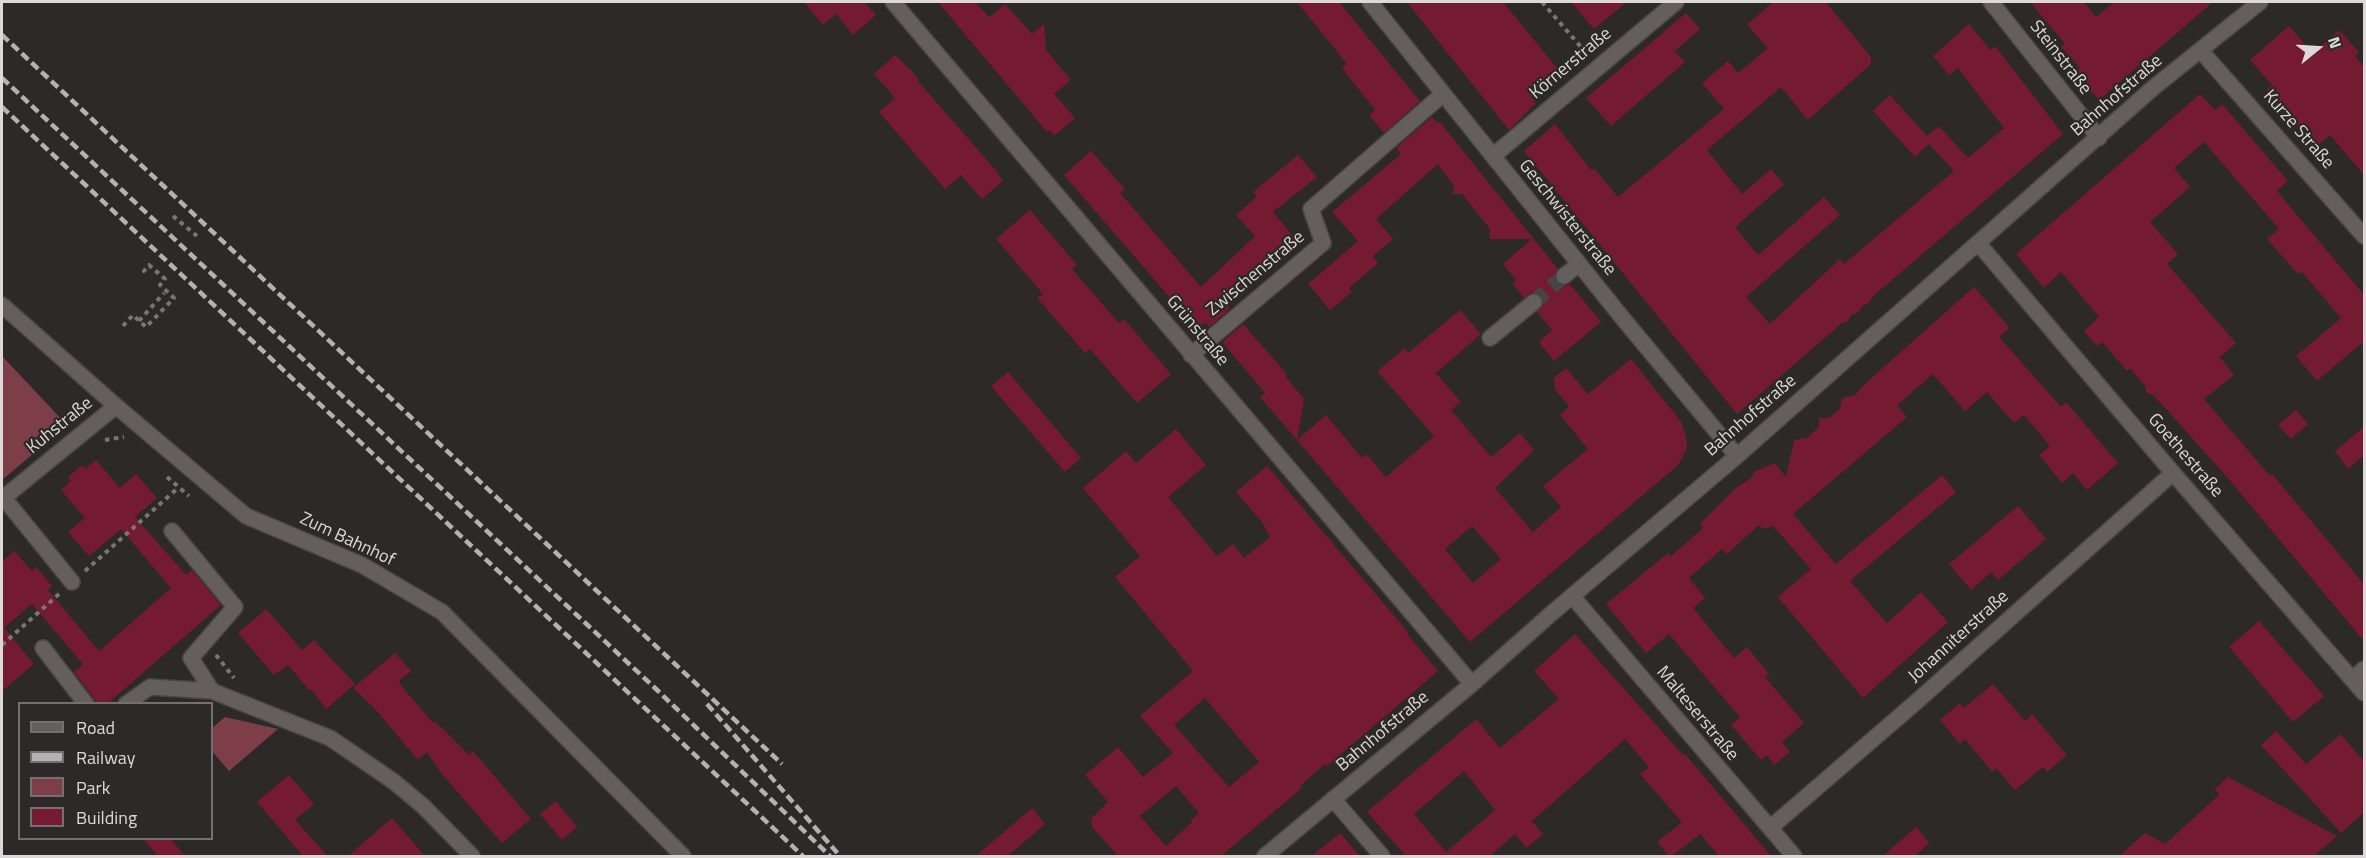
<!DOCTYPE html>
<html>
<head>
<meta charset="utf-8">
<style>
	body { margin:0 }
	#map { position:relative; width:2366px; height:858px; overflow:hidden; background:#2e2929; font-family:"Titillium Web",sans-serif }
	canvas { display:block }
	.frame { position:absolute; inset:0; border:3px solid #ddd9da; pointer-events:none }
	.legend { position:absolute; left:18px; top:702px; width:195px; height:138px; box-sizing:border-box; background:#2e2929; border:2px solid #746f70; margin:0; padding:8px 10px; list-style:none; font-size:18px; color:#ddd9da }
	.legend li { display:flex; align-items:center; gap:12px; height:30px }
	.legend b { width:30px; border:2px solid #746f70 }
	.north { position:absolute; left:2288px; top:18px; width:60px; height:60px; -webkit-text-stroke:4px #2e2929; paint-order:stroke; rotate:72deg; font-size:16px; font-weight:700; line-height:24px; text-align:center; color:#ddd9da }
	.north::after { content:''; display:block; margin:auto; width:21px; height:27px; background:#ddd9da; clip-path:polygon(50% 0,100% 100%,50% 72%,0 100%) }
</style>
</head>
<body>
<div id="map">
<canvas width="2366" height="858"></canvas>
<div class="frame"></div>
<ul class="legend">
<li><b style="height:8px;background:#645e5e"></b>Road</li>
<li><b style="height:8px;background:#b5b1b2"></b>Railway</li>
<li><b style="height:16px;background:#7d3e48"></b>Park</li>
<li><b style="height:16px;background:#741a31"></b>Building</li>
</ul>
<div class="north">N</div>
</div>
<script>
const ctx = document.querySelector('canvas').getContext('2d');
ctx.lineJoin = 'round';
function fillPath(path, color) { ctx.fillStyle = color; ctx.fill(path, 'evenodd'); }
function stroke(path, color, width, dash) { ctx.strokeStyle = color; ctx.lineWidth = width; ctx.lineCap = dash ? 'butt' : 'round'; ctx.setLineDash(dash || []); ctx.stroke(path); }
function write(font, color, halo, rows, align = 'center') {
  ctx.font = font + ' "Titillium Web",sans-serif'; ctx.lineWidth = 4.5; ctx.setLineDash([]); ctx.textBaseline = 'middle'; ctx.strokeStyle = halo; ctx.fillStyle = color; for (const [text, x, y, turn = 0] of rows) {
    ctx.save(); ctx.translate(x, y); ctx.rotate((+turn || 0) * Math.PI / 180); ctx.textAlign = isNaN(turn) ? turn : align; if (halo) ctx.strokeText(text, 0, 0); ctx.fillText(text, 0, 0); ctx.restore();
  }
}
fillPath(new Path2D(`
	M2,356L67,425L2,480Z
	M225,717L278,729L229,771L212,751V728Z`), '#7d3e48');
fillPath(new Path2D(`
	M804,2H864L876,15L853,35L836,14L823,25Z
	M938,2H975L989,17L1005,4L1032,34L1044,24L1046,50L1071,80L1054,94L1075,118L1054,136L1049,130L1047,132Z
	M1297,2H1339L1420,101L1384,133L1369,115L1375,110L1342,68L1347,64Z
	M1407,2H1503L1561,73L1531,97L1536,103L1509,130Z
	M1571,2H1627L1594,29Z
	M1773,2H1826L1871,57V64L1808,120L1781,87L1707,150L1742,194L1771,169L1784,184L1735,227L1758,255L1824,197L1840,215L1746,297L1770,324L1840,259L1844,264L1954,171L1929,144L1915,157L1873,111L1890,95L1927,136L1939,126L1968,158L2004,128L1958,68L1949,75L1933,56L1969,24L1990,50L1995,46L2063,134L1872,297L1869,303L1862,306L1859,312L1851,315L1848,321L1842,323L1737,414L1524,151L1555,124L1591,170L1594,168L1618,197L1724,109L1702,83L1728,61L1738,73L1768,48L1747,25Z
	M2030,2H2084L2096,17L2114,2H2213L2099,100L2075,73L2080,68L2061,47L2065,44Z
	M1686,13L1700,29L1675,51L1685,62L1611,126L1586,98Z
	M2289,26L2313,54L2339,30L2359,52L2355,56L2364,67V175L2330,135L2316,147L2266,90L2272,85L2250,60Z
	M895,55L911,70L919,80L918,81L999,174L998,175L1003,181L982,199L961,175L945,189L879,112L895,98L874,74Z
	M2200,94L2215,110L2222,104L2288,181L2277,191L2364,295V341L2317,381L2296,356L2341,318L2301,271L2298,274L2267,239L2279,229L2204,142L2174,168L2190,187L2150,222L2178,254L2167,264L2236,343L2220,357L2234,375L2204,399L2270,476L2272,474L2364,584V641L2227,477L2166,409L2153,395L2146,393V387L2130,368L2127,371L2102,342L2097,346L2084,331L2099,317L2061,272L2044,288L2016,254Z
	M1432,117L1437,123L1439,121L1558,269L1554,277L1557,282L1565,286L1570,284L1601,322L1554,361L1539,342L1552,330L1537,312L1543,305L1542,296L1533,292L1524,298L1512,283L1516,280L1503,264L1532,239H1489L1490,229L1462,194H1453L1454,186L1438,164L1376,219L1393,239L1373,256L1378,263L1349,288L1352,292L1330,310L1308,284L1358,241L1332,212L1401,154L1396,148Z
	M1091,151L1125,189L1120,193L1201,287L1255,236L1236,215L1257,197L1253,192L1298,155L1317,177L1273,212L1298,242L1225,302L1230,309L1209,327L1205,322L1197,329L1064,175Z
	M1030,210L1077,265L1072,269L1119,323L1124,319L1171,374L1137,403L1090,349L1085,353L1045,307L1037,298L1043,294L996,239Z
	M1974,287L2010,328L1999,337L2061,407L2066,402L2118,463L2087,490L2073,473L2062,483L2039,455L2050,446L2024,415L2014,423L1987,392L1965,411L1933,374L1897,405L1907,417L1793,514L1836,564L1942,475L1956,492L1850,581L1887,623L1921,592L1948,622L1863,698L1778,597L1811,569L1773,526L1763,529L1759,525L1727,554L1722,549L1689,578L1705,598L1693,608L1734,658L1747,647L1769,674L1765,677L1804,723L1782,742L1790,752L1774,765L1767,755L1761,760L1731,725L1740,717L1669,634L1646,653L1606,604L1668,553L1671,556L1703,528L1700,524L1736,488L1751,478L1754,472L1775,463L1786,477L1794,440L1807,438L1819,427V418H1829L1840,409L1842,398L1855,395L1867,382Z
	M1460,310L1481,334L1436,373L1461,402L1451,410L1491,457L1520,433L1534,450L1495,488L1533,532L1561,507L1543,486L1588,449L1560,415L1569,406L1556,391L1553,379L1566,368L1588,394L1631,359L1682,423L1687,442L1686,451L1678,465L1470,642L1297,440L1326,415L1362,458L1366,454L1386,477L1434,436L1377,371L1405,348L1408,353ZM1472,526L1501,559L1473,583L1445,549Z
	M1243,324L1287,374L1285,376L1304,399L1297,440L1260,397L1265,393L1222,342Z
	M1008,372L1081,458L1065,472L991,386Z
	M2296,410L2308,424L2291,439L2278,425Z
	M2364,427V455L2348,469L2335,451Z
	M1176,429L1206,465L1168,497L1217,556L1233,544L1244,558L1270,537L1262,522L1236,492L1267,466L1408,632L1407,634L1438,671L1327,766L1325,764L1300,786L1302,788L1221,856H1118L1092,827L1091,819L1108,802L1085,775L1118,747L1143,777L1173,753L1140,716L1193,671L1115,577L1140,556L1083,488L1126,451L1136,463ZM1205,698L1259,762L1229,787L1174,725ZM1176,786L1199,813L1191,820L1192,822L1166,846L1140,816Z
	M96,460L120,488L136,474L157,498L135,517L186,575L192,570L221,605L107,704H98L74,672L83,664L32,604L4,628L34,664L2,691V562L14,551L32,571L36,567L52,586L48,590L99,651L171,588L121,529L89,556L68,532L85,518L61,490L71,481L68,477L82,465L85,469Z
	M2018,506L2046,539L1998,580L1991,572L1971,590L1949,564Z
	M266,609L302,650L314,640L355,684L326,709L311,689L309,690L288,665L274,675L238,633Z
	M2259,621L2324,696L2293,722L2229,647Z
	M1575,634L1683,755L1685,754L1771,856H1719L1700,834L1672,856H1669L1657,842L1682,822L1640,774L1649,767L1625,739L1532,821L1543,834L1526,848L1515,834L1490,856H1406L1367,812L1476,719L1500,748L1559,699L1534,671ZM1464,771L1495,810L1446,852L1414,814Z
	M395,653L411,671L399,681L400,684L433,723L435,721L469,755L473,751L531,819L502,843L441,773L427,752L418,760L376,710L353,688Z
	M1993,684L2025,721L2032,714L2067,755L2047,772L2043,767L2015,790L1996,768L1992,772L1965,739L1960,744L1940,720L1960,703L1964,708Z
	M2276,731L2306,764L2341,734L2364,762V812L2341,833L2261,745Z
	M289,775L314,804L295,820L328,856H303L257,802Z
	M2228,777L2337,836L2314,856H2119L2145,833L2165,844L2219,795L2215,789Z
	M556,801L577,827L562,840L540,814Z
	M1032,808L1045,824L1008,856H976Z
	M392,818L425,856H348Z
	M1916,827L1929,843L1915,856H1883Z
	M1340,833L1360,856H1312Z
	M142,838H170L185,856H158Z`), '#741a31');
stroke(new Path2D(`
	M1534,302L1564,276`), '#484344', 15, [15, 8]);
const minor = new Path2D(`
	M893,2L1472,684
	M1370,2L1620,315L1737,456
	M1991,2L2099,138
	M2201,51L2364,236
	M1493,156L1676,2
	M1978,243L2173,473L2364,693
	M1564,276L1579,264
	M2,305L116,406L246,516L362,565L442,612L683,856
	M1490,338L1534,302
	M1191,355L1323,243L1311,209L1443,94
	M3,497L72,582
	M2,499L116,406
	M172,531L235,607L191,658L212,691
	M1572,596L1794,856
	M43,648L86,704
	M2353,679L2364,669
	M126,704L150,687L212,691L330,738L393,781L423,806L472,856
	M1333,799L1382,856
	M1770,828L1915,703L2173,473
	M1265,856L1472,684L1552,613L1737,456L2153,88L2260,2`);
stroke(minor, '#4a4546', 18);
stroke(new Path2D(`
	M1542,2L1587,54
	M173,216L197,236
	M139,321L164,293
	M123,326L133,315L146,327L174,298L160,285L165,279L149,265L144,271L147,274
	M105,440L124,437
	M167,477L189,496
	M85,571L178,488
	M2,645L59,594
	M216,655L234,678`), '#7a7676', 4, [4.5, 4.5]);
stroke(minor, '#645e5e', 15);
stroke(new Path2D(`
	M2,35L782,764
	M2,78L656,689L830,856
	M2,107L803,856
	M707,704L840,856`), '#b5b1b2', 4.5, [9, 4.5]);
write('18px', '#ddd9da', '#2e2929', [
	["Steinstraße",2060,58,52],
	["Körnerstraße",1571,64,-40],
	["Bahnhofstraße",2117,96,-41],
	["Kurze Straße",2298,130,49],
	["Geschwisterstraße",1567,218,51],
	["Zwischenstraße",1256,274,-40],
	["Grünstraße",1197,331,50],
	["Bahnhofstraße",1751,416,-41],
	["Kuhstraße",60,426,-39],
	["Goethestraße",2185,456,49],
	["Zum Bahnhof",347,540,25],
	["Johanniterstraße",1959,637,-42],
	["Malteserstraße",1697,714,50],
	["Bahnhofstraße",1383,732,-40]
]);
</script>
</body>
</html>
